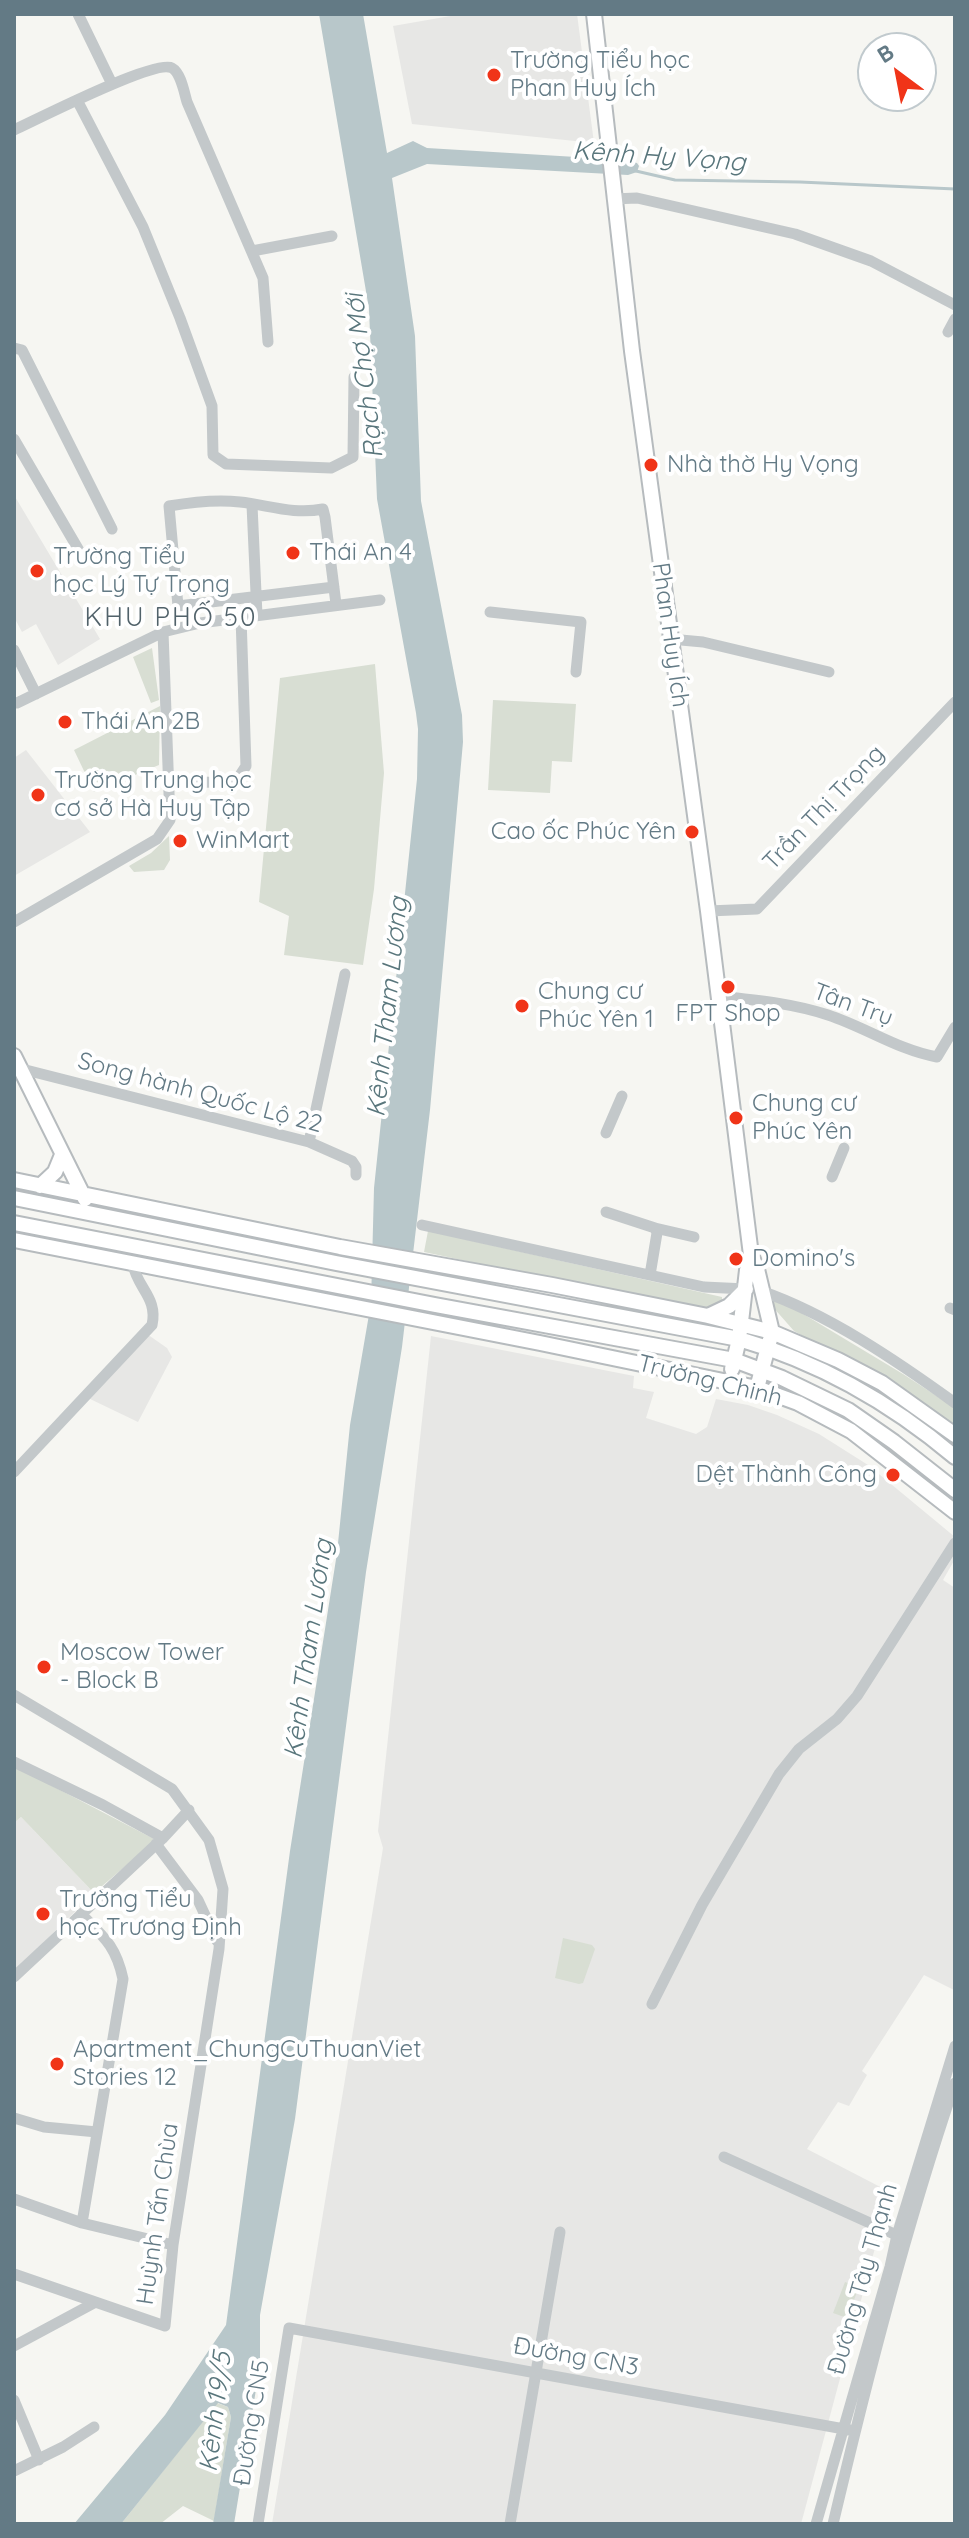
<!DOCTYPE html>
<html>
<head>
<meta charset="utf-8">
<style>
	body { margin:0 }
	#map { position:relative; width:969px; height:2538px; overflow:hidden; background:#f6f6f2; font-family:Quicksand,sans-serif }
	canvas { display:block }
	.frame { position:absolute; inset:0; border:16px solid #637a85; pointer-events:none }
	.north { position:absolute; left:857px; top:32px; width:80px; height:80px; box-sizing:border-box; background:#fff; border:2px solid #c1cace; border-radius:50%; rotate:328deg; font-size:22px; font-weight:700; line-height:32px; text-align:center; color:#637a85 }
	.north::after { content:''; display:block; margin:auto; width:28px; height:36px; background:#f03418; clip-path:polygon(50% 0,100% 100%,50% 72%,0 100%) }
</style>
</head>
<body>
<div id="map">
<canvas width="969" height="2538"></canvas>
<div class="frame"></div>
<div class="north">B</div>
</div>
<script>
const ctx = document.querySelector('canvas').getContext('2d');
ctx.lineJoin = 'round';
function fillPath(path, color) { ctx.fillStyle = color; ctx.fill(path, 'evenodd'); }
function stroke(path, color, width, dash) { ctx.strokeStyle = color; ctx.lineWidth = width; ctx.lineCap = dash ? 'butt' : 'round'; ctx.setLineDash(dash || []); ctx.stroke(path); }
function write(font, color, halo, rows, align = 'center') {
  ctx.font = font + ' Quicksand,sans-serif'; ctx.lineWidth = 8; ctx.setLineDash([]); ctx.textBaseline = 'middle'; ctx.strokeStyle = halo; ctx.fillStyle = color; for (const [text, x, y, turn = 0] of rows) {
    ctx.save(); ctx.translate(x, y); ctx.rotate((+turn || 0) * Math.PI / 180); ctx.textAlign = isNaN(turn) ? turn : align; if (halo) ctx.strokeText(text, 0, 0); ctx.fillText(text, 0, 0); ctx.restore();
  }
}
fillPath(new Path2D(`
	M462,14H577L594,143L412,124L393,26Z
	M14,495L100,639L58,665L36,624L22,632L14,617Z
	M26,750L90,832L14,876V758Z
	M147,1334L167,1348L172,1357L138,1422L86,1397Z
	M431,1336L634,1376L633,1388L654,1392L646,1418L696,1434L707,1427L716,1399L748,1405L777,1415L819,1434L868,1465L955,1537V1559L943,1580L955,1588V1987L954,1990L924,1975L862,2071L867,2075L849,2106L838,2102L807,2149L890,2192L801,2524H272L383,1848L378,1831Z
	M21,1817L94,1893L14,1971V1823Z`), '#e7e7e5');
fillPath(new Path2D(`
	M152,648L159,700L151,703L133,657Z
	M375,664L384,773L374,889L363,965L284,955L289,916L259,902L280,678Z
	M493,700L576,704L572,762L552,761L550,793L488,790Z
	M160,706L159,765L94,792L74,750Z
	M169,836L170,860L164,870L134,872L129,866L151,853Z
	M428,1231L722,1297V1304L708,1312L424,1252Z
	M770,1296L790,1306L903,1374L955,1408V1430L887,1382L794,1331L772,1306Z
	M14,1766L156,1840L94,1893L21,1817L14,1823Z
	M563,1938L592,1945L595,1949L583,1983L579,1984L555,1978Z
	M845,2282L859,2287L847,2318L833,2313Z
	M217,2403L228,2407L231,2417L214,2521L183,2506L160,2524H121Z`), '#d8ded3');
fillPath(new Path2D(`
	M319,14H363L387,153L413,141L427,148L626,160L637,163L639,166L637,172L628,175L427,164L392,178L415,336L421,501L462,715L463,742L430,1110L402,1347L366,1572L295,2119L260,2315V2365L234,2524H213L231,2417L228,2407L218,2403L121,2524H74L165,2415L226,2325L290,1851L337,1553L350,1425L371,1303L374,1188L417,779L418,729L416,713L377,499L369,309Z`), '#b8c7ca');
stroke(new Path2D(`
	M636,171L675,180L800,182L955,189`), '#b8c7ca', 3);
const major = new Path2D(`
	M594,14L632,351L708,911L751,1255L757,1269L772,1332L757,1388
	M14,1056L85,1199
	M14,1180L340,1247L552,1285L708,1316L772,1332L838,1360L882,1383L955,1435
	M40,1186L55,1172L62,1155
	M14,1198L336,1263L739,1339C819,1362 891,1403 955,1457
	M14,1223L435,1305L734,1360L782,1378L848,1410L894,1442L955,1490
	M14,1240L540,1343L757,1388L798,1403L851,1431L955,1512
	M708,1316L729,1306L746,1289
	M732,1369L739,1339L747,1270L751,1255`);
stroke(major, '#b6bbbe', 18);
stroke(new Path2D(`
	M78,14L112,84
	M77,100L143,227L180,318L212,406L213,455L226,464L331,468L353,457L354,377
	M14,130C36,120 155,59 172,68C181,73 184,92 187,102L263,278L268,342
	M613,199L637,198L795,234L871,261L955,305
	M252,251L332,236
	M948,332L955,319
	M14,348L22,350L112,529
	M14,439L84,559
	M252,505L257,615
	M334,587L178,606L169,506C192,502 216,499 240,502C268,505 294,515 323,509L325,517L336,604
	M490,612L581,622L576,672
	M670,639L703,642L829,672
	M14,650L36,694
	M17,703L163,632L200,623L380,600
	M168,781L235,783L246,766L241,617
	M708,911L757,909L955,702
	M14,922L157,839L170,820L163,632
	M718,996C755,1000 792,1003 828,1015C865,1027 898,1050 937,1057L955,1027
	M18,1068L309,1142L352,1161L356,1167V1175
	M606,1133L622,1096
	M309,1142L345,974
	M832,1177L844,1148
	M606,1212L655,1228L657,1233L650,1275
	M422,1225L704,1287L746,1289
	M655,1228L694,1237
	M761,1291C828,1314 897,1361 955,1403
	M950,1308L955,1310
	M14,1472L152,1325C158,1298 138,1289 133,1265
	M14,1695L172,1789L209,1840L223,1889L219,1949L173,2245L165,2326L14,2274
	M14,1762L103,1805L163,1838
	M156,1844L198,1900L217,1941
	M81,1914C104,1937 116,1946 123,1979L82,2223
	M14,1977L163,1838L189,1810
	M652,2004L702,1905L779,1774L799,1749L837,1719L857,1696L955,1543
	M14,2118L44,2127L97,2132
	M724,2157L903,2238
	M14,2199L82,2223L173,2245
	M14,2346L94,2303
	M14,2400L39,2460
	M14,2471L63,2447L94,2427
	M258,2524L289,2328L855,2431
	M510,2524L560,2232
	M816,2524L890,2267L897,2235L955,2046
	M833,2524C868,2376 906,2227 955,2083`), '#c3c8ca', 11);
stroke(major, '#fff', 14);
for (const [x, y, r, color] of [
	[494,75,8,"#f03418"],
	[651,465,8,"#f03418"],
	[293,553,8,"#f03418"],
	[37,571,8,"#f03418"],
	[65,722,8,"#f03418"],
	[38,795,8,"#f03418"],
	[692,832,8,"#f03418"],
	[180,841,8,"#f03418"],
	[728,987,8,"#f03418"],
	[522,1006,8,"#f03418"],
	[736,1118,8,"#f03418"],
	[736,1259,8,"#f03418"],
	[893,1475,8,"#f03418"],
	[44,1667,8,"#f03418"],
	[43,1914,8,"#f03418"],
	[57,2064,8,"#f03418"]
]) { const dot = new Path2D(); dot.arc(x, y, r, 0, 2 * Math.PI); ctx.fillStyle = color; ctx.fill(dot); stroke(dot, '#fff', 3); }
write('24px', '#637a85', '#fff', [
	["Trường Tiểu học",510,61],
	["Phan Huy Ích",510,89],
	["Nhà thờ Hy Vọng",667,465],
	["Thái An 4",309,553],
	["Trường Tiểu",53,557],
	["học Lý Tự Trọng",53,585],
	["Thái An 2B",81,722],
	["Trường Trung học",54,781],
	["cơ sở Hà Huy Tập",54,809],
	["Cao ốc Phúc Yên",676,832,"right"],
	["WinMart",196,841],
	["Chung cư",538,992],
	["Phúc Yên 1",538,1020],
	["FPT Shop",728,1014,"center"],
	["Chung cư",752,1104],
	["Phúc Yên",752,1132],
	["Domino's",752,1259],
	["Dệt Thành Công",877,1475,"right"],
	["Moscow Tower",60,1653],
	["- Block B",60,1681],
	["Trường Tiểu",59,1900],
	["học Trương Định",59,1928],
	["Apartment_ChungCuThuanViet",73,2050],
	["Stories 12",73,2078]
], 'left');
write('24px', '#637a85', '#fff', [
	["Phan Huy Ích",670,635,82],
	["Trần Thị Trọng",824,808,-46],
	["Tân Trụ",853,1005,20],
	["Song hành Quốc Lộ 22",200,1093,15],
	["Trường Chinh",710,1381,14],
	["Huỳnh Tấn Chùa",158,2214,-82],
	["Đường Tây Thạnh",863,2279,-74],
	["Đường CN3",576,2357,10],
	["Đường CN5",252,2423,-81]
]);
write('italic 26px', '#59767c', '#fff', [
	["Kênh Hy Vọng",659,157,4],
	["Rạch Chợ Mới",365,376,-97],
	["Kênh Tham Lương",388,1007,-84],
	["Kênh Tham Lương",309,1649,-82],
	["Kênh 19/5",216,2412,-83]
]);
ctx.letterSpacing = '2px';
write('26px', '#51626a', '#fff', [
	["KHU PHỐ 50",171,618]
]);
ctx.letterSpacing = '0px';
</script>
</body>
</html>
